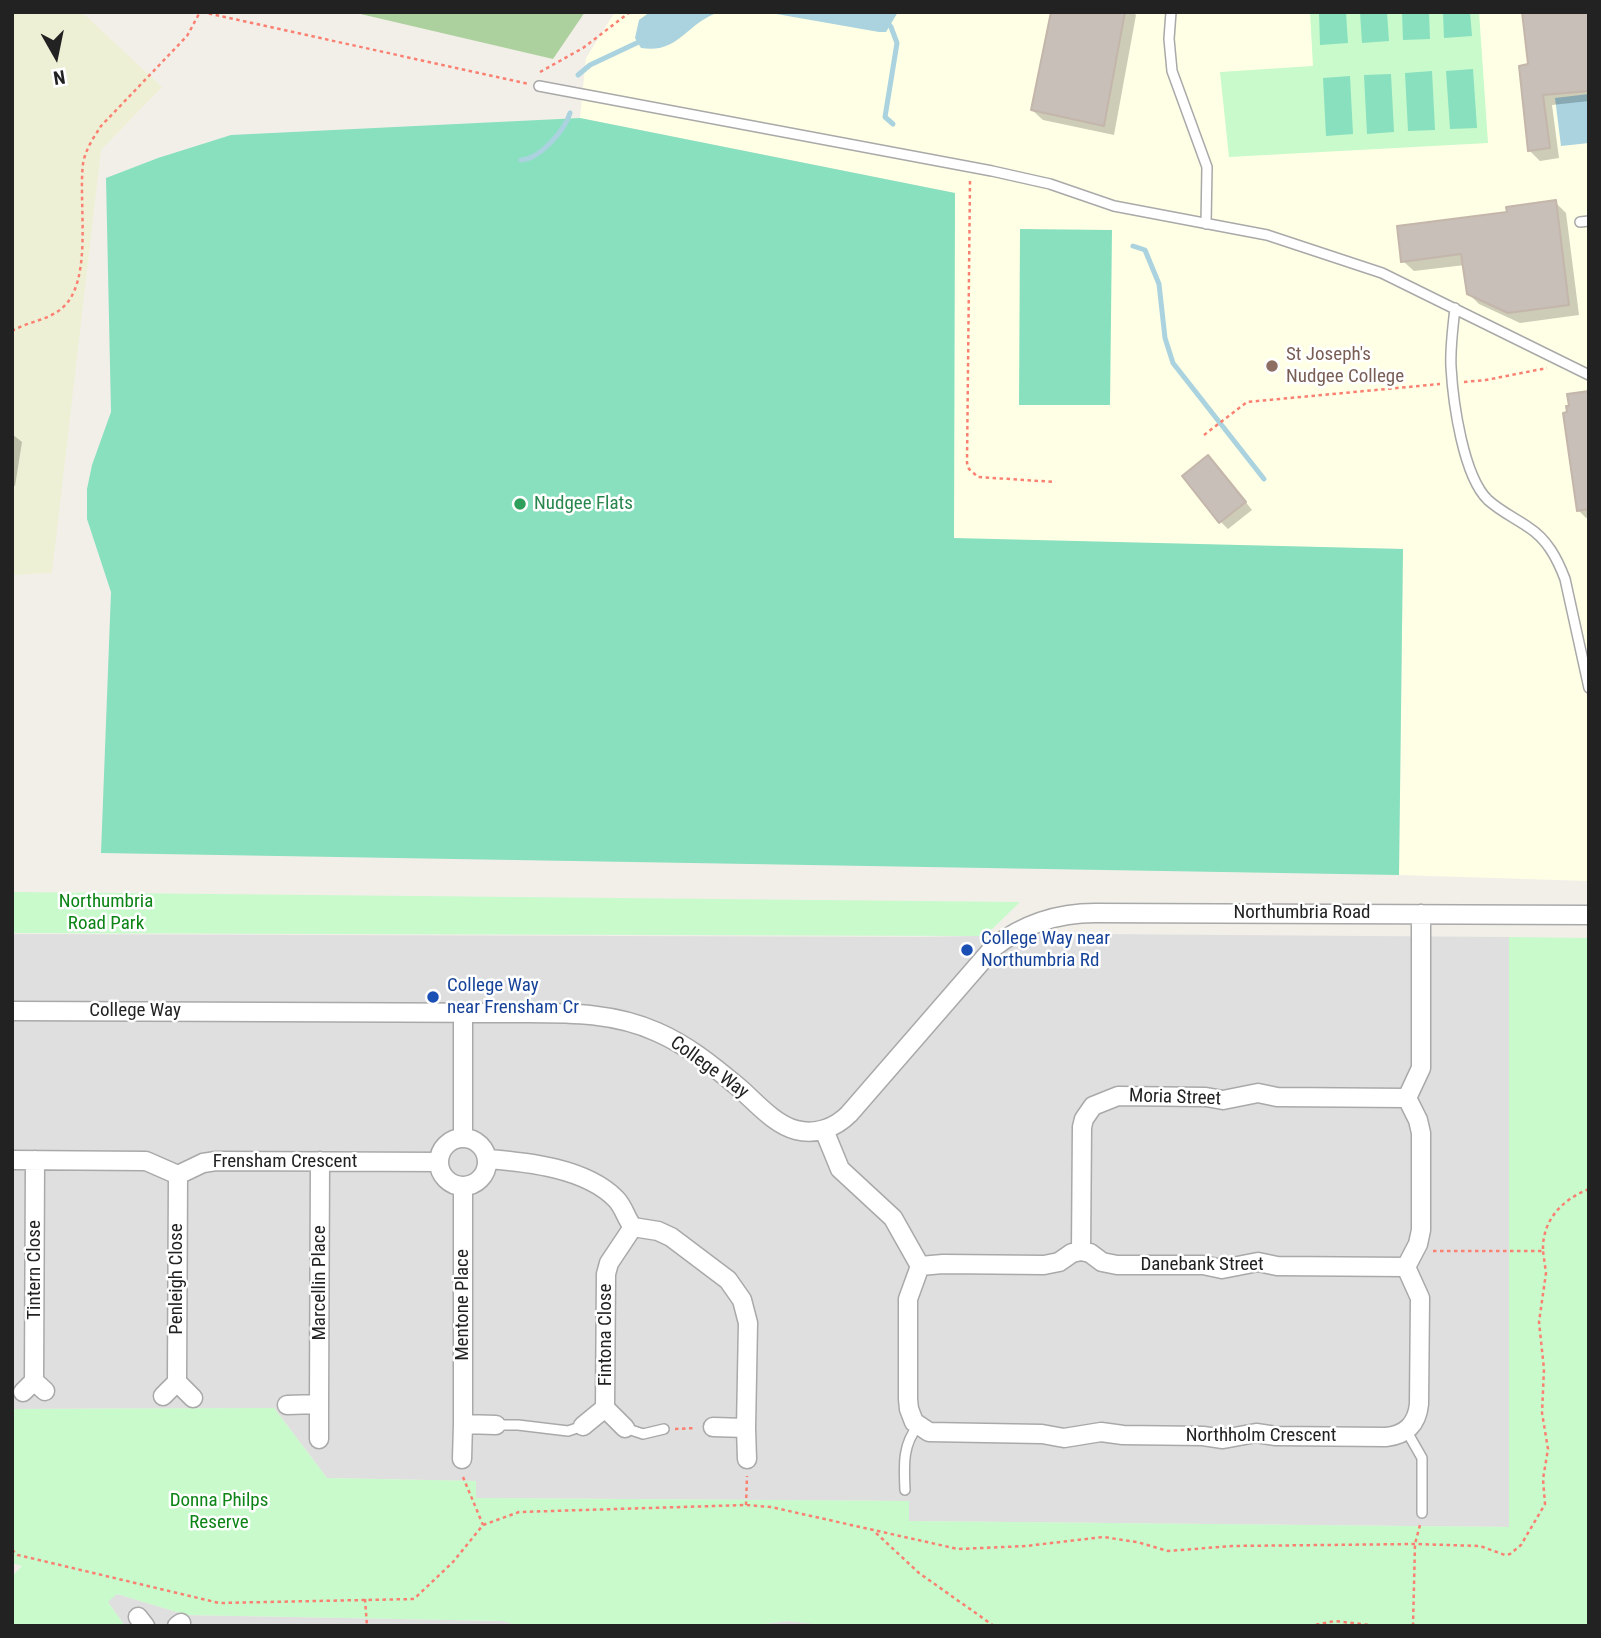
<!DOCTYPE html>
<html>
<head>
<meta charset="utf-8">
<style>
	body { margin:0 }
	#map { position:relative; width:1601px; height:1638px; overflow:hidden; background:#f2efe9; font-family:"Roboto Condensed",sans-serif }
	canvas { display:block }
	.frame { position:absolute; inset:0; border:14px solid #222; pointer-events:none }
	.north { position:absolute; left:21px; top:21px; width:70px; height:70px; -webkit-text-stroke:5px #fff; paint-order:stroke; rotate:171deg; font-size:19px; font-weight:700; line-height:28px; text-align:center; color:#222 }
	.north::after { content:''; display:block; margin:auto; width:24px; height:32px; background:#222; clip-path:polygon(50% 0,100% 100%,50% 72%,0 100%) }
</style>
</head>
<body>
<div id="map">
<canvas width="1601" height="1638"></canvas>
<div class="frame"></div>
<div class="north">N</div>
</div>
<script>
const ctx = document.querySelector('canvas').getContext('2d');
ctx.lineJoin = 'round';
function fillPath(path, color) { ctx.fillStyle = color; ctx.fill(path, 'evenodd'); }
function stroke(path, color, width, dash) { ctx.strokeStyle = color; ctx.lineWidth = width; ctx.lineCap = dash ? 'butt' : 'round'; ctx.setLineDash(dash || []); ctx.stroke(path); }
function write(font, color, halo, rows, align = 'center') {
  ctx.font = font + ' "Roboto Condensed",sans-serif'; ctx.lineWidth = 5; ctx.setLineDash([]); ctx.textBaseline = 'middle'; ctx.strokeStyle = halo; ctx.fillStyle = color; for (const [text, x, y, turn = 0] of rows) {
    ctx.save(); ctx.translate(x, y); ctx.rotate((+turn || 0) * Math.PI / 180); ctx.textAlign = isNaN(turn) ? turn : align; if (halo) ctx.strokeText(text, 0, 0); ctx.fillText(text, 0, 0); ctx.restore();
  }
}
fillPath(new Path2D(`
	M12,934L919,937L1089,934L1509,937V1527L908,1521L909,1501L476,1498V1481L327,1478L274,1408L12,1409Z
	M117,1594L187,1615L504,1621L518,1626H125L107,1601Z
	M787,1621L831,1625L832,1626H749Z`), '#e0dfdf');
fillPath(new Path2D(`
	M615,12H1589V881L1399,875L1403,549L953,539L955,193L580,118L586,58Z`), '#ffffe5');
fillPath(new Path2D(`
	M12,12H74L85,15L162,87L101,150L52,573L12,575Z`), '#eef0d5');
fillPath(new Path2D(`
	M352,12H585L553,59Z`), '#add19e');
fillPath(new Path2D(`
	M1310,12H1479L1488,143L1229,157L1220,72L1313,66Z
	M12,892L1020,902L985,936L12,933Z
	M1509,937L1589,938V1626H832L787,1621L749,1626H518L504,1621L187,1615L117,1594L108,1602L125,1626H12V1576L22,1566L12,1563V1409L274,1408L327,1478L476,1481V1498L909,1501V1521L1509,1527Z`), '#c8facc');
fillPath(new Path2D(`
	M1319,12H1346L1348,43L1320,45Z
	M1360,12H1387L1389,41L1362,43Z
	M1402,12H1429L1430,39L1403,40Z
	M1443,12H1470L1472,36L1444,38Z
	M1473,69L1477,128L1450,129L1446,71Z
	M1432,71L1435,130L1408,131L1405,73Z
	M1391,74L1394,132L1367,134L1364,75Z
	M1350,76L1353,134L1326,136L1323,78Z
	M580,118L955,193L954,538L1403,549L1399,875L101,853L111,592L87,519V489L92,465L111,412L106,178L158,158L231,135Z
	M1020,229L1112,230L1110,405H1019Z`), '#88e0be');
fillPath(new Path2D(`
	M650,12H719C685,24 679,54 641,48L635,38L639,20Z
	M765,12H898L886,32H879Z
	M1589,94V143L1561,146L1555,98Z`), '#aad3df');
fillPath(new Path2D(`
	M1052,12H1133L1136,15L1114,135L1043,120L1032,110Z
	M1589,12V101L1552,105L1559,158L1540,161L1529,150L1530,66Z
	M1555,202L1566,213L1579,315L1520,323L1479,304L1468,293L1465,265L1414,271L1403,261L1509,214Z
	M1589,393V517L1586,518L1578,510Z
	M12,434L22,442L15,486L12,485Z
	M1216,465L1252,510L1228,529L1221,522Z`), '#0003');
stroke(new Path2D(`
	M880,12L891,27L897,43L885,117L893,124
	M578,75L590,65L643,40
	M521,160C540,159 565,130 570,113
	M1133,246L1145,250L1159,284L1165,338L1173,363L1264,479`), '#aad3df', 5);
const building = new Path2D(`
	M1051,12H1125L1104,126L1031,110Z
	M1522,12H1589V91L1543,95L1550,148L1528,151L1519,66L1528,64Z
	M1556,200L1569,305L1508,313L1467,294L1461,254L1401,262L1397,226L1507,212L1506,207Z
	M1589,391V509L1577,511L1563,413L1567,412L1566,406H1569L1567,394Z
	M1208,455L1246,502L1219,523L1182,476Z`);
fillPath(building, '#c7bfb8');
stroke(building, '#c4b6ab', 2);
const lane = new Path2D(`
	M1171,12L1169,39L1172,71L1207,167L1206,224
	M539,86L992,171L1050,184L1114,206L1267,235L1382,273L1589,375
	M1580,222L1589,221
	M1455,308C1453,327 1450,348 1451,367C1453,402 1463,476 1488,500C1500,511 1515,518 1528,527C1547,539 1557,558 1565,579L1589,688
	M496,1425H518L568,1431L583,1426
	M625,1428L643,1434L664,1429
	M1406,1430L1422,1458V1513
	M905,1490C904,1467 902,1445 918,1426`);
const street = new Path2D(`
	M12,1011L527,1013C572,1013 615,1013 657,1032C687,1045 712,1065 737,1086C754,1100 773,1124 796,1130C816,1135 835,1128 849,1114L994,947C1024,924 1057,913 1095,913L1589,915
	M463,1013V1137
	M824,1130L840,1169L893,1218L920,1266L908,1299V1399L909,1409L914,1422L929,1432L1042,1434L1064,1438L1101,1432L1123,1435L1203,1436L1223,1439L1256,1433L1276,1436L1386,1437C1406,1435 1417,1424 1419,1404L1420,1298L1406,1267L1418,1244L1421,1230V1133L1418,1120L1407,1098L1421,1068V914
	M439 1162a24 24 0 1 1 48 0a24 24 0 1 1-48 0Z
	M487,1159C527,1162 586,1168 616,1199C624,1207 626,1219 633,1227L658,1231L671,1237L728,1280L742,1300L748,1323L746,1428
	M12,1160L146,1161L178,1175L203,1163L216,1161L439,1162
	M463,1186V1424
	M1081,1251L1082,1127L1084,1119L1093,1106L1118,1096L1206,1097L1223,1100L1258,1093L1277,1097L1407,1098
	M920,1266L943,1264L1044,1265L1059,1262L1072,1253L1081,1251L1090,1253L1102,1262L1117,1265H1203L1222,1269L1258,1262L1277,1266L1406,1267
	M34,1381L35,1160
	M177,1382L178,1175
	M23,1392L34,1381L45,1391
	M163,1396L177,1382L193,1398
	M319,1404L320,1161
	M287,1405L319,1404V1439
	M605,1408L606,1274L609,1263L633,1227
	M583,1426L605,1408L625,1428
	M713,1427L746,1428L747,1459
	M462,1459L463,1424L496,1425
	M138,1617L145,1626
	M177,1626L181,1623`);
stroke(lane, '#a9a9a9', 12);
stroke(street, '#a9a9a9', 21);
stroke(new Path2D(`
	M202,12L529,84
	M540,72L583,48L630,12
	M970,181L967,463L969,469L978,477L1055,482
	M12,331C27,322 48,320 61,309C94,283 78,204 83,164C85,150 94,137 101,126L187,36L200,12
	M1464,382L1486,380L1547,368
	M1204,435L1247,402L1440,384
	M1433,1251H1543C1542,1221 1561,1200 1589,1189
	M675,1429L696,1428
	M463,1477L483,1525
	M746,1505L747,1476
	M876,1533L919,1573L994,1626
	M12,1550L18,1555L219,1603L414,1599L453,1562L483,1525L519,1512L746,1505L771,1507L958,1549L1026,1546L1103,1537L1137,1542L1168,1551L1232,1546L1415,1544L1480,1546L1505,1555L1510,1554L1521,1545L1545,1504L1543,1479L1548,1449L1542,1413L1544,1369L1539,1322L1546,1273L1543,1251
	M365,1599L367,1626
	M1309,1626L1335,1621L1378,1626
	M1413,1626L1415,1544L1420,1525`), '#fa8072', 2.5, [3.5, 3.5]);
stroke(lane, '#fff', 9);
stroke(street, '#fff', 18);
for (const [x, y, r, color] of [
	[1272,366,7,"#8d6e63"],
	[520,504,7,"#2e9e5b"],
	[967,950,7,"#1a4fb4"],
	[433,997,7,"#1a4fb4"]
]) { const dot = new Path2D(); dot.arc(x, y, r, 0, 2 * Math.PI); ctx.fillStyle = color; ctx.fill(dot); stroke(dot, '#fff', 2.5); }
write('19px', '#785e54', '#fff', [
	["St Joseph's",1286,355],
	["Nudgee College",1286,377]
], 'left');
write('19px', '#27864d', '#fff', [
	["Nudgee Flats",534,504]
], 'left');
write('19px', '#0c8416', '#fff', [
	["Northumbria",106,902],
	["Road Park",106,924],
	["Donna Philps",219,1501],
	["Reserve",219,1523]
]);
write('19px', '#222', '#fff', [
	["Northumbria Road",1302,913],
	["College Way",135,1011],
	["College Way",709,1068,36],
	["Moria Street",1175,1098,2],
	["Frensham Crescent",285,1162],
	["Danebank Street",1202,1265],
	["Tintern Close",35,1270,-90],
	["Penleigh Close",177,1279,-90],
	["Marcellin Place",320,1283,-90],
	["Mentone Place",463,1305,-90],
	["Fintona Close",606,1335,-90],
	["Northholm Crescent",1261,1436]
]);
write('19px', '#164399', '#fff', [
	["College Way near",981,939],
	["Northumbria Rd",981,961],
	["College Way",447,986],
	["near Frensham Cr",447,1008]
], 'left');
</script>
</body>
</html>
